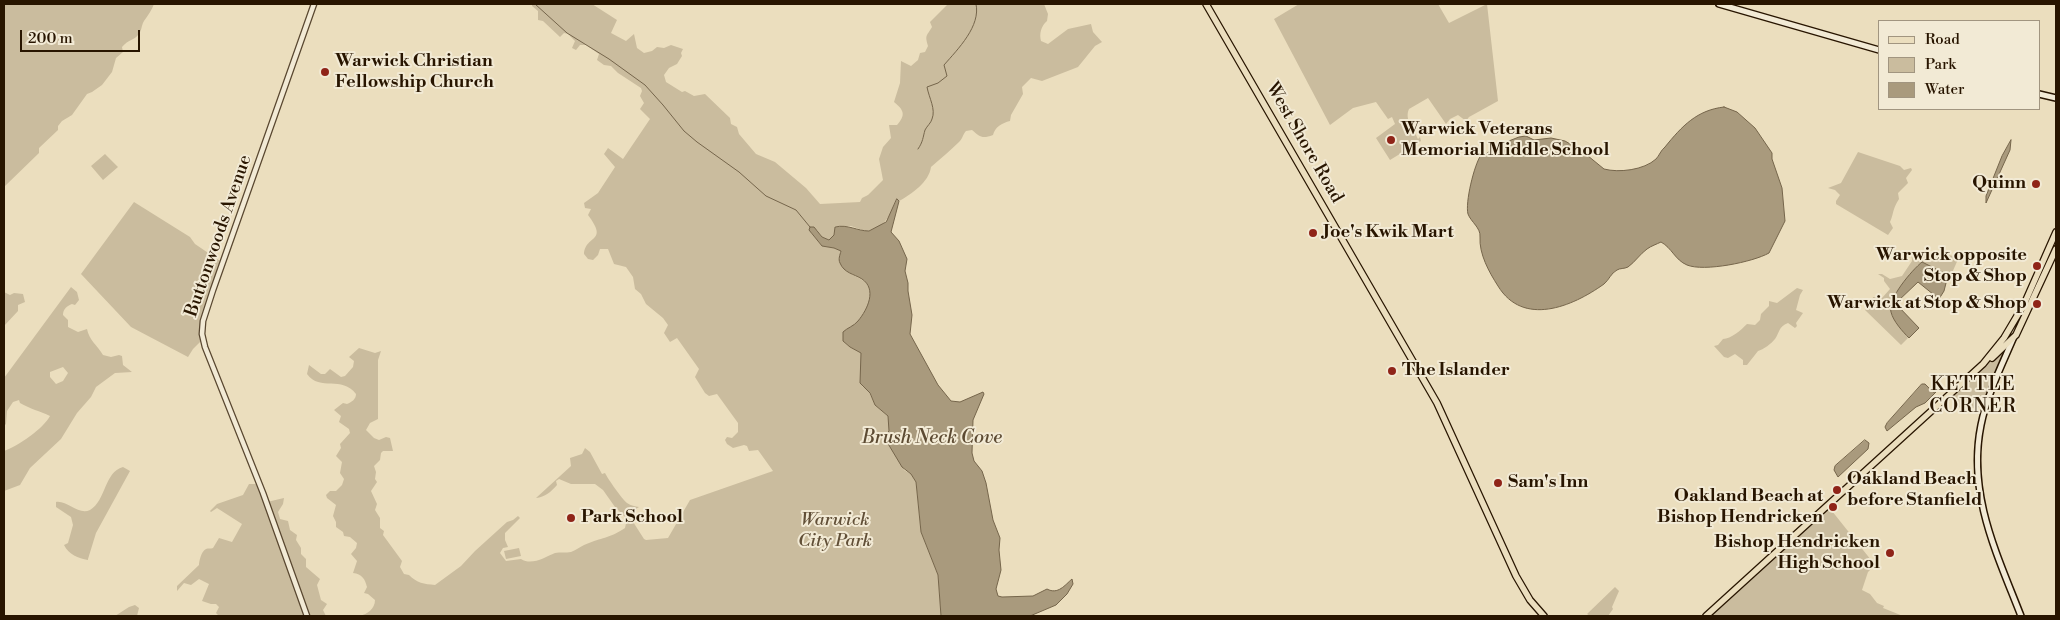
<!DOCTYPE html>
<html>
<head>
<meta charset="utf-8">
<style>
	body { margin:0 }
	#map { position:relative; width:2060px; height:620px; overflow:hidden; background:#ebdebe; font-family:"Libre Bodoni",serif }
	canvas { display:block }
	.frame { position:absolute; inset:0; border:5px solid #281500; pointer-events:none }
	.legend { position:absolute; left:1878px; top:20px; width:162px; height:90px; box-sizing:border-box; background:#f2ead5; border:1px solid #a19580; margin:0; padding:6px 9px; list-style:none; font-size:15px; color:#281500 }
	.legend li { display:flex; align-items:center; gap:10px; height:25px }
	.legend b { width:25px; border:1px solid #a19580 }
	.scale { position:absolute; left:20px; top:30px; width:120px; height:22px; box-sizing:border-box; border:2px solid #281500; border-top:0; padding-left:6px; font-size:15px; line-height:18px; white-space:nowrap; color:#281500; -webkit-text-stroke:4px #f2ead5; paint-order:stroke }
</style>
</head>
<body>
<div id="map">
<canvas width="2060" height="620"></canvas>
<div class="frame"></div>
<ul class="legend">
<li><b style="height:6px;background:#ebdebe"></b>Road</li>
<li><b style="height:14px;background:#cabc9e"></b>Park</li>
<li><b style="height:14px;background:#a99a7d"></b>Water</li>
</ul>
<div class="scale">200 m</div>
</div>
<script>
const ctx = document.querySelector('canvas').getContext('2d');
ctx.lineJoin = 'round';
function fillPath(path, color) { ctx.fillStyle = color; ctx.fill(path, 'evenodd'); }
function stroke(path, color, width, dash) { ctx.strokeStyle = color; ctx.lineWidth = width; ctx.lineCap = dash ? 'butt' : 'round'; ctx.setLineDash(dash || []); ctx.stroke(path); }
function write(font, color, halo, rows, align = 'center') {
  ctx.font = font + ' "Libre Bodoni",serif'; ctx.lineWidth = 4; ctx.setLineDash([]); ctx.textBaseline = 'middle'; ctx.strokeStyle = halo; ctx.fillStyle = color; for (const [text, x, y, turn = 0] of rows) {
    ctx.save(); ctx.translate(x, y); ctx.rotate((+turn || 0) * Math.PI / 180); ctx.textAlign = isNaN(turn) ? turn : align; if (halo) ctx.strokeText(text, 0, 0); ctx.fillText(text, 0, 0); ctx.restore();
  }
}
fillPath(new Path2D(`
	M4,4H154C152,10 148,15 144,21C141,26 142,31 138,35C133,41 129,39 122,47L123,52L116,58L112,72L102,85L92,92L87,94L72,115L62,121L58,126V130L39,148V153L4,187Z
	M532,4H592L617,20L611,33L626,41L634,34L637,48L644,53L652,51L657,47L664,48L671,45L683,49L681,53L682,56L677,64L669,68L664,75L666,82L682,92L685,91L694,96L705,94L730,118L731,124L737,127L739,134L756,154L775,162L806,188L820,204L860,202L862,198L868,195L883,180L879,159L883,147L891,138L889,125H897C906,115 904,110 894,102L900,83L901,61L911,66L918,60L920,53L925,52L928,46C925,35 926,37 932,27L930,22L948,4H1044L1048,14L1047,21C1041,26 1039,34 1041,41L1048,44L1068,29L1091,24L1093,32L1102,42L1095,46L1078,67L1042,81L1031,78L1022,87L1023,94L1011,115L1010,121C1002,123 995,127 993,135C982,139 980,137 972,130L966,131C963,134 962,140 959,142C951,150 941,158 931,167C929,182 912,194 899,201L897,199C890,214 885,230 865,231L851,226H835L834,235L829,240L822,237L817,230L811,233L822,246L834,248L841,251C837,282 872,272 871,295C870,310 851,329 843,341L850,347L861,353C864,364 859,375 862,386L868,390L875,405L888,416L904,470L911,474L916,482L921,532L938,575L941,616H360C367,614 375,609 375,600L368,594L364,593L367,587C365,579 362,574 353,573L357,561L351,554L356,548L357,543L350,537L344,536L343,532L336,527V522L333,516L336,505L327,498L326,495L330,491H336L342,485L344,479L340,473L342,462L336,456L341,448L340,444L350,433L349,429L339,422L341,416L334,410L343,403L347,404C352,402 356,399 356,394C342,375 320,392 307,374L309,365L321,374H325L330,369L341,377L345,376L353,367L354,361L349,357L359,348L375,353L381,351L378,360V419L370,423L366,430L374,438L379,440L386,437L390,438L393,451H383L381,453L380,460L374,466L376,472L375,479L377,482L371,491L377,504L375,510L380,518V528L384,531L383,535L402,561L400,567L404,574L409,575C417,583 424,584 435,585L461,566L475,551L507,522L513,520L518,516L520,518L505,533V540L508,547L503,548L500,553L506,561L521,559C532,566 545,557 555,553C560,552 566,553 571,552C577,550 582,545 589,543C604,537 610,538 625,528L627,519L615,507L603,490L595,484H571L559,479L556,481L557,485C551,492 545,497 536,498L571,466L570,458L582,454L585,448L590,452L602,474L605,473C608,479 622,499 627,503C631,506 635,506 639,507L628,514L644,539L646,540L668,538L690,500L773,471L758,450L749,451L747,446L744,445L733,448L727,444L725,440L727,437L732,438L738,432V423L717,394L709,396L705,393L695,377L699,369L677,338L670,342L664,333L668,325L663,318L646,304L641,294L635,289L633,277L626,267L614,264L608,249H600L598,255L593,260L588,259L584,254C586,234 609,243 588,215L591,209L585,208L584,203L598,193L615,167L604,154L608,148L623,159L650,119L640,109L644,103L640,96L642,91L641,88L618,73L611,66L604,65L597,60L599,54L586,45H580L576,50L572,48L575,41L568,34L564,33L560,37L543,21L538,20V11L532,6Z
	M1299,4H1438L1449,23L1487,4L1498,101L1469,117L1466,121L1458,115L1450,119L1446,124L1428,98L1409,109C1404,120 1414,129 1418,139L1420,137L1421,141L1390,160L1376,138L1395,124L1392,117L1388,119L1376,102L1353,108L1330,125L1274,19Z
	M1858,152L1900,166L1904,170L1911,168L1912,170L1906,178L1908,183L1898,193L1899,199C1892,210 1894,213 1890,222L1893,228L1888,235L1836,204V201L1840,195L1835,190L1828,188L1841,183Z
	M105,154L118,167L103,180L91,166Z
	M134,202L190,237L195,244L223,263L204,321L202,340L193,349L188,357L131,327L81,274Z
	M1920,250L1929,256L1948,255L1959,257L1952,273L1948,275L1922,262L1897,291L1891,314L1908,338L1901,345L1865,310L1872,302L1873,297L1882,298L1890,289L1884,281V278L1878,274H1882L1890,279L1902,276L1912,261L1911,251Z
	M71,287L77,292L79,300L75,305L72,304C67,306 63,309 63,315L68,320V327L78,332L87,329C89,340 97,345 103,355L111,357L119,355L122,356L123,365L132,372L115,373L96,387L91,397L77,413L61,439L30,468L20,485L4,491V451C17,447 44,428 50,416C40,411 30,409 20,403L19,400L13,402L7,411L6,424L4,426V378ZM63,367L68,373L63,381L56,384L50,377V372Z
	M1797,288L1803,290L1800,295L1796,310L1803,313L1796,323L1797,326L1795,328L1788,323C1778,327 1780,332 1775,339C1772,343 1763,350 1758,351L1747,365H1743V360L1735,354L1728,358L1724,357L1714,346L1718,345L1723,339C1731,339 1741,330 1747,324L1755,325L1760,320L1761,314L1769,306V301L1777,303Z
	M4,292L10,295L14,293L23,294L25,302L18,305V311L4,326Z
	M2013,332L1984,408L1976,407L1963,411L1948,396L1977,371Z
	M123,467L130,471L96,533L88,559V560C78,558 69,555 64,545L68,543L73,525L71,517L56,507V502C67,500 79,516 90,510C106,501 104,472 123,467Z
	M249,484H259L267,502L284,498L283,504L278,512L280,519L288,521L290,530L297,535L296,540L301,548V554L306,559V567L320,579L317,585L321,600L327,604L323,610L326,616H219L216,613L219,607L216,604H211L202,601L209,584L199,579L191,585L184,583L177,591V586L199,565C199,562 201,551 206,549C208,548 211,549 213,548L219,538L232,542L242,524L217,508L211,512L210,511L217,504L243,495Z
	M1828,506L1875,565L1868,572L1862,590L1870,594L1877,603L1884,606L1883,608L1903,616H1706Z
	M519,548L521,556L506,559L504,551Z
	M1615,587L1619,591L1612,607L1613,609L1608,616H1590L1587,614Z
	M135,605L139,608L137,616H115L129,607Z`), '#cabc9e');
const water = new Path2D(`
	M1724,107L1737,112L1755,128L1772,153V159L1782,188L1785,221L1769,253C1753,262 1704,272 1687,265C1675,260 1672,248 1661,242C1657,244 1651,246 1647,249C1640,254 1635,262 1628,267C1624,269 1620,268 1617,270C1611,273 1609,280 1604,284C1572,307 1523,327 1498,286C1489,272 1479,254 1480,237C1481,228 1471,222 1468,214C1465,203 1474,165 1481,155L1486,154L1496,146L1519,137L1526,136L1534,140L1551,138L1565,141L1582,151L1604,169C1619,173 1644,170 1656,159C1659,156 1661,150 1665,147C1682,126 1697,110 1724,107Z
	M2011,140L2010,150L1986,203V196L2002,156Z
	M897,199L899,201L898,205L891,232L899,241L907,259L905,271L908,283V291L912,315L910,334L938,385L951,401L960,402L983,392L984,394L973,420L972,453L974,461L982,471L986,483L993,520L1000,538L999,550L1001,570L996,589L998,596L1002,597L1033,596L1047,589C1058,595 1065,585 1072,579L1073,584L1067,594L1056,605L1030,616H941L938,575L921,532L916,482L911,474L902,467L887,442L886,434L889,431L888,416L875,405L870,393L860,383L861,353L850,347L843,341V332C847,328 854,326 858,321C868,309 877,289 862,279C854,274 844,273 840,263C838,259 840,255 841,251L834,248L822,246L809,230L810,227H814L822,237L829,240L834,235L835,227C848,224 857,231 869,231L886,222Z
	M1922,262L1948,275L1944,291L1939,299L1918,282L1897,302V305L1919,328L1909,338C1903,332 1893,321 1891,312C1887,299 1912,270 1922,262Z
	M1922,384H1925L1933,392H1936L1925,403L1916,407L1887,431L1885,427L1887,423Z
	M1865,440L1869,443L1868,449L1838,477L1834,470L1835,466Z`);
fillPath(water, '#a99a7d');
stroke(water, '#75654b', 1);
stroke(new Path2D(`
	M535,4L567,33L609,59L645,85L663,105L684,131L697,142L739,172L766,196L796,210L810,227
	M918,149C923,142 923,137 925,130C927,126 931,123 932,119C936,109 929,98 927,87L938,83L947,76L944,65C958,49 981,26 976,4`), '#75654b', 1);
const tertiary = new Path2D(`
	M307,616L263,493L205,347L202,334L203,321L213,290L314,4`);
const secondary = new Path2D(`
	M1719,4L1879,50
	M2039,94L2056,98
	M2013,339C2001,367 1987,395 1981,425C1967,494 1997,554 2021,616`);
const primary = new Path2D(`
	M1206,4L1437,403L1516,576L1530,600L1544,616
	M2022,309L2056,232
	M1992,358L2016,335L2056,249
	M1706,616L1983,364L2004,338L2023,306`);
stroke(tertiary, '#594730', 7);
stroke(secondary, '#281500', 8);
stroke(primary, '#281500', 8);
stroke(tertiary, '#f2ead5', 4.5);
stroke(secondary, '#f2ead5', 5);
stroke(primary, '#ebdebe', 5.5);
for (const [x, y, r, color] of [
	[325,72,5,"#8f2418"],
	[1391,140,5,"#8f2418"],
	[2036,184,5,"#8f2418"],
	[1313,233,5,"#8f2418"],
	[2037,266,5,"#8f2418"],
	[2037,304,5,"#8f2418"],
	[1392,371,5,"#8f2418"],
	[1498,483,5,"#8f2418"],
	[1837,490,5,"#8f2418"],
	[1833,507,5,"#8f2418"],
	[571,518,5,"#8f2418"],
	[1890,553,5,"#8f2418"]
]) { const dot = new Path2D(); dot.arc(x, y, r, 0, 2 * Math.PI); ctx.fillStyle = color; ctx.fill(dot); stroke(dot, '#f2ead5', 2); }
write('bold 18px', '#281500', '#f2ead5', [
	["Warwick Christian",335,62],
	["Fellowship Church",335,83],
	["Warwick Veterans",1401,130],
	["Memorial Middle School",1401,151],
	["Quinn",2026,184,"right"],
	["Joe's Kwik Mart",1323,233],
	["Warwick opposite",2027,256,"right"],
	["Stop & Shop",2027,277,"right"],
	["Warwick at Stop & Shop",2027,304,"right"],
	["The Islander",1402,371],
	["Oakland Beach",1847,480],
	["before Stanfield",1847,501],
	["Sam's Inn",1508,483],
	["Oakland Beach at",1823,497,"right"],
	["Bishop Hendricken",1823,518,"right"],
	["Park School",581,518],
	["Bishop Hendricken",1880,543,"right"],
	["High School",1880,564,"right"]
], 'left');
write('18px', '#281500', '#f2ead5', [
	["West Shore Road",1304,143,60],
	["Buttonwoods Avenue",219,236,-71]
]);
write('italic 18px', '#614f37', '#f2ead5', [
	["Warwick",835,521],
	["City Park",835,542]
]);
ctx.letterSpacing = '1px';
write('19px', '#281500', '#f2ead5', [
	["KETTLE",1973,385],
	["CORNER",1973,407]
]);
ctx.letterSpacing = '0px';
write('italic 19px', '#5c4a32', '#f2ead5', [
	["Brush Neck Cove",932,438]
]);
</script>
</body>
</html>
